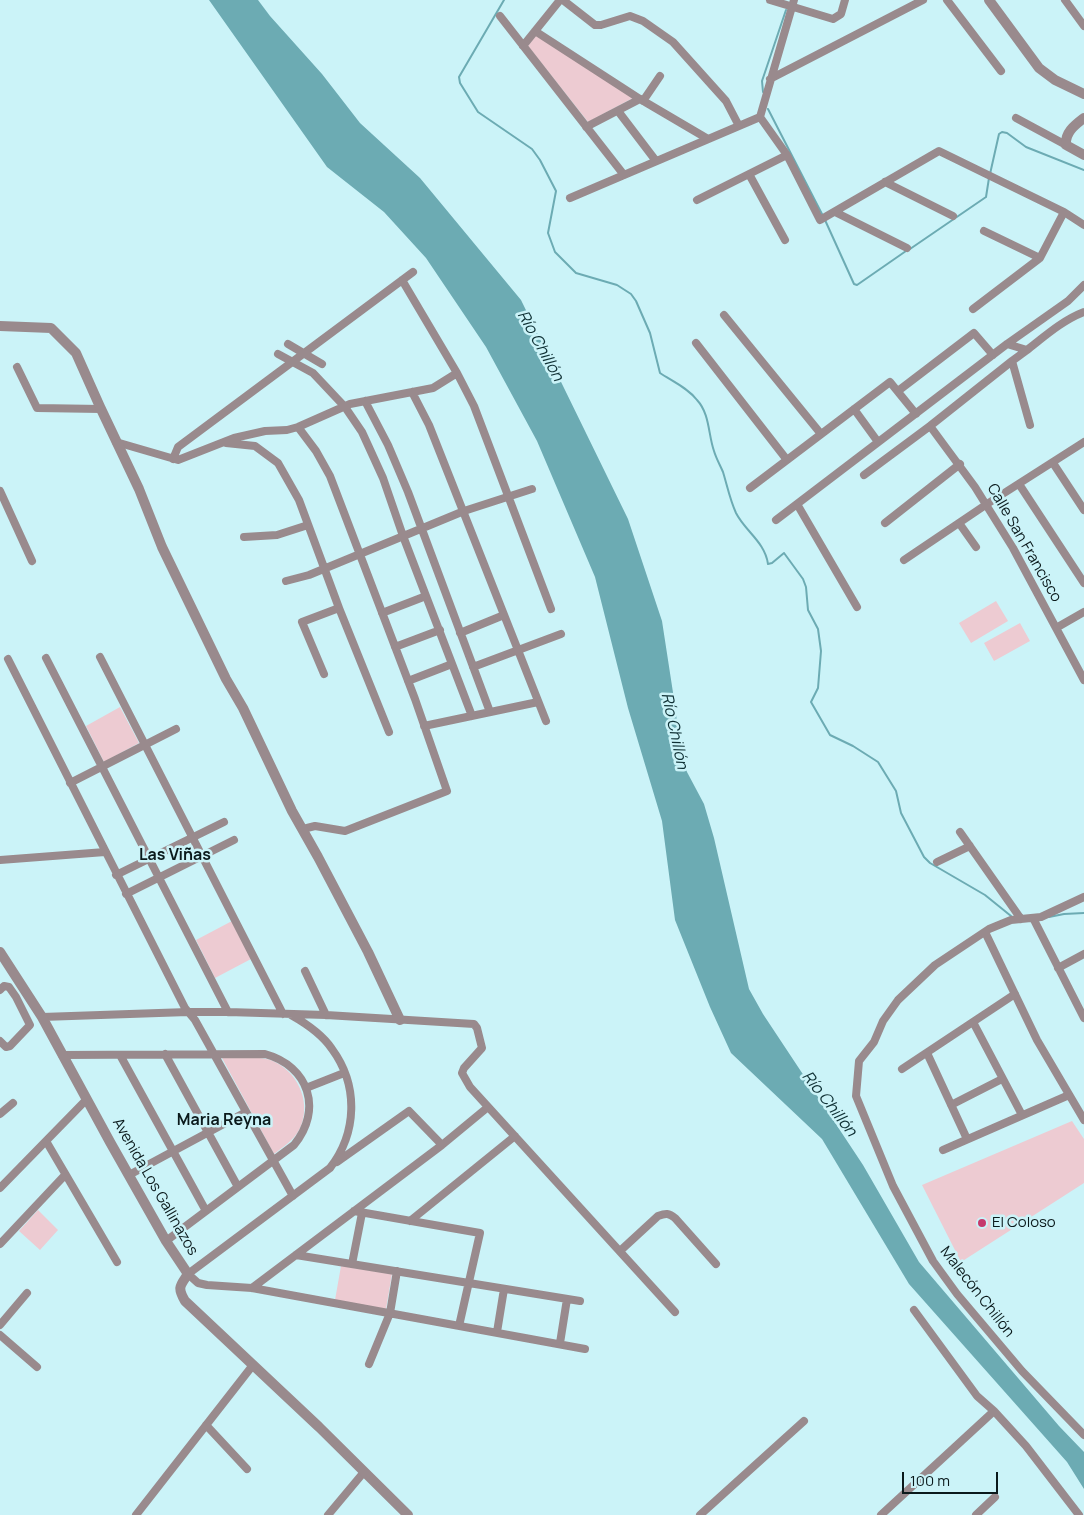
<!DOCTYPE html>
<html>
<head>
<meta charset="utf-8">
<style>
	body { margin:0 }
	#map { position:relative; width:1084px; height:1515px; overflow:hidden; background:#cbf3f8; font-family:Manrope,sans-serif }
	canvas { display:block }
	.scale { position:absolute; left:902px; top:1472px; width:96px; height:22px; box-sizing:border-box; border:2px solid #0a191b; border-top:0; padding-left:6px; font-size:15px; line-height:18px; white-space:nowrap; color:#0a191b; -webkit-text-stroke:4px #cbf3f8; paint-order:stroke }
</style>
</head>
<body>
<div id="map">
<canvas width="1084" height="1515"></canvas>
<div class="scale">100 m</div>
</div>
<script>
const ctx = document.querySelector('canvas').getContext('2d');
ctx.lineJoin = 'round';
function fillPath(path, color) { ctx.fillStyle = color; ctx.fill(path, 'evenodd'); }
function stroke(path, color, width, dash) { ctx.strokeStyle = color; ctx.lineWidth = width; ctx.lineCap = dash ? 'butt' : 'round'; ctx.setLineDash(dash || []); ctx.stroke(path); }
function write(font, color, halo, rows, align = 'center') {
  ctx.font = font + ' Manrope,sans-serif'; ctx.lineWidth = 5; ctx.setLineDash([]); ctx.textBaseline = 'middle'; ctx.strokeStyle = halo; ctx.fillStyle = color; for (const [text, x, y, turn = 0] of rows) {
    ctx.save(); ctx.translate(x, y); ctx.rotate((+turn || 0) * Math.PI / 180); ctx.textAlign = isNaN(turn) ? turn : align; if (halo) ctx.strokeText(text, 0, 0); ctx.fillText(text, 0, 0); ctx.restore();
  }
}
fillPath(new Path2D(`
	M536,35L633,98L588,122L528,46Z
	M996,601L1008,621L971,643L959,623Z
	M1020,623L1030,641L994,661L984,643Z
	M120,707L139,743L104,762L86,726Z
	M232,921L251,959L215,978L196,940Z
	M222,1058C239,1058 260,1055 275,1062C300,1074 312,1106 299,1130C293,1141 283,1147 274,1154Z
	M1072,1121L1084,1139V1183L961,1262L922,1185Z
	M38,1210L58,1230L40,1250L19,1231Z
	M341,1266L392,1274L386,1309L335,1300Z`), '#edcbd2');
fillPath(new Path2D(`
	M209,0H258L270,16L322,74L360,123L420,178L521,300L628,519L662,621L676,712L679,750L687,772L704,804L714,838L749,989L763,1014L863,1165L919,1262L1059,1426L1084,1452V1489L1067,1462L909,1284L822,1139L731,1053L710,1007L675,920L662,821L628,708L595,577L537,441L486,347L426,258L384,212L327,167Z`), '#6cabb3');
stroke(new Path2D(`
	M504,0L459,77L460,83L478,112L532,149L540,160L556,191L548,233L555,252L576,273L617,285L631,294L636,301L650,333L660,373C672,381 688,388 697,400C710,414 708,434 714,451C716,458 720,465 723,472C727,485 730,500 736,513C745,531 765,542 768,564L772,563L784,553L803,579L806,587L808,610L818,629L821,651L818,688L811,702L830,735L853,746L878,762L896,791L901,813L924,857L930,863L985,895L1011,916
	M763,92L762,81L786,10
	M768,109L823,216
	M990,174L999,134L1002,132L1007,133L1026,147L1084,170
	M825,220L854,284L857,285L906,251
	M910,249L986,197L989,178
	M1049,917L1064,914L1084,913`), '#6cabb3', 2);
stroke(new Path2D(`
	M563,0L595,25H601L630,16L643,21L673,42L726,101L739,126
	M770,0L833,19L841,14L845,0
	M947,0L1001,71
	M1065,0L1084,26
	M500,16L624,175
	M535,31L640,99L708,139
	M523,46L560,0
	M770,79L923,0
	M643,101L660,76
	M618,111L656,161
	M760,117L787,155L820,220L939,151L1064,212L1084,225
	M1016,118L1066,145
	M586,127L640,99
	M749,174L785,240
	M885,182L953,216
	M570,198L760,117L794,0
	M697,200L787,155
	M835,212L907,248
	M984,231L1040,258
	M402,280L457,373L474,406L551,609
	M973,309L1040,258L1064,212
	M724,315L821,434
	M696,343L787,460
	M288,344L322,364
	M1007,344L1027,350C1045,336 1063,320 1084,312
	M1027,350L1012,361L1030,425
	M278,354L313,373L345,407L362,432L383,478L403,536L472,716
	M17,367L37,408L101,409
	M898,391L974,333L993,355
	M412,392L429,425L546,721
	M365,401L388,445L408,492L490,712
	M854,409L878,442
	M930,426L975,487L1013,548L1084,680
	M298,427L316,451L330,476L415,699L447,791L345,831L315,826L303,829
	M116,442L178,460L234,438L265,431L287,430L298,427L350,404L433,388L457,373
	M226,443L255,446L278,463L299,500L339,608
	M173,459L178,447L413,272
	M1053,463L1084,510
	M864,475L930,426L1012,361
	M1019,484L1084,583
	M750,488L890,382L916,414
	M0,491L32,561
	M797,504L857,607
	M776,520L1007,344L1068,301L1084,285
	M885,523L960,464
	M959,523L976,547
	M244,537L277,535L308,525
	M904,560L987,504L1084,442
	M286,581L309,575L464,511L532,489
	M382,613L426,596
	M1056,628L1084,612
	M460,633L504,615
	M395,647L440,630
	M100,657L283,1014
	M46,658L228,1012
	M8,659L185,1008L195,1020L293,1196
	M473,667L561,634
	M324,674L302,622L339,608L389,732
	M408,681L452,664
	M424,726L538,702
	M70,783L176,729
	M960,832L1021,919
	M0,860L105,852
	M937,862L970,846
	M116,875L224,822
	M126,894L234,840
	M1084,897L1041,917L1011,920L989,929L935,965L898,1000L883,1021L874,1042L859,1061L856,1096L893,1186L933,1261L957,1294L1022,1371L1084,1435
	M1033,918L1084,1018
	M985,932L1037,1040L1084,1120
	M1058,968L1084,954
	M305,971L326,1015
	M0,990L4,986L9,987L16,997L30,1025L10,1046L6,1047L0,1041
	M291,1015C307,1024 322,1034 332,1049C359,1086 357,1133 330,1168L188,1274L198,1283L207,1285L252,1288L585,1349
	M42,1017L188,1012H228L326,1015L474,1024L477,1028L482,1048L464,1068L462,1073L470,1087L675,1312
	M973,1022L1022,1115
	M927,1053L967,1139
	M165,1054L238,1187
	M62,1055L265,1054C309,1066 323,1110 294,1145L166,1241
	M120,1055L206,1211
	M902,1069L1015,994
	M306,1088L344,1073
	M951,1105L1002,1079
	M0,1114L13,1103
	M46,1141L117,1262
	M943,1150L1069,1095
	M337,1162L409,1111L442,1145
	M129,1175L246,1112
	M0,1188L87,1099
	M354,1211L480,1233L459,1326
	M410,1221L515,1136
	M0,1244L65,1175
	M620,1251L658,1216C666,1213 669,1213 675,1218L716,1264
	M296,1255L580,1301
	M352,1264L362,1213
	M252,1288L442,1145L488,1107
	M914,1310L977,1396L994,1411L1026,1446L1079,1515
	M0,1325L27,1293
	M497,1332L504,1289
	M0,1335L37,1367
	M560,1343L567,1299
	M369,1364L390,1313L397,1271
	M206,1425L247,1469
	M136,1515L253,1365
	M328,1515L364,1472
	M700,1515L804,1421
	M881,1515L994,1411
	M976,1515L995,1497`), '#998a8d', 8);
stroke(new Path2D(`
	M989,0L1039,68L1055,80L1084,94
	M1084,118C1075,125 1065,132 1066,145L1084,155
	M0,326L51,328L76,353L101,409L139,489L162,547L226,679L243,708L292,811L318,857L368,952L400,1020
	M0,952L42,1017L110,1142L166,1241L188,1274C180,1286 177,1287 185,1301L319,1427L408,1515`), '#998a8d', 10);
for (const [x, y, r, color] of [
	[982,1223,5,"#c5396c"]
]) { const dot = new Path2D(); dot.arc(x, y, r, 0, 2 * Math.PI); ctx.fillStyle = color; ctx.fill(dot); stroke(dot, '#cbf3f8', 2); }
write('15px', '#0a191b', '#cbf3f8', [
	["Calle San Francisco",1024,543,60],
	["Avenida Los Gallinazos",155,1187,60],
	["Malecón Chillón",977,1292,52]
]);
write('15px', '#0a191b', '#cbf3f8', [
	["El Coloso",992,1223]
], 'left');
write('italic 16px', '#0f3034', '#cbf3f8', [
	["Río Chillón",540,346,61],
	["Río Chillón",674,731,78],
	["Río Chillón",829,1104,52]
]);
write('bold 16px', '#0a191b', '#cbf3f8', [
	["Las Viñas",175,856],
	["Maria Reyna",224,1121]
]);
</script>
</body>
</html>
